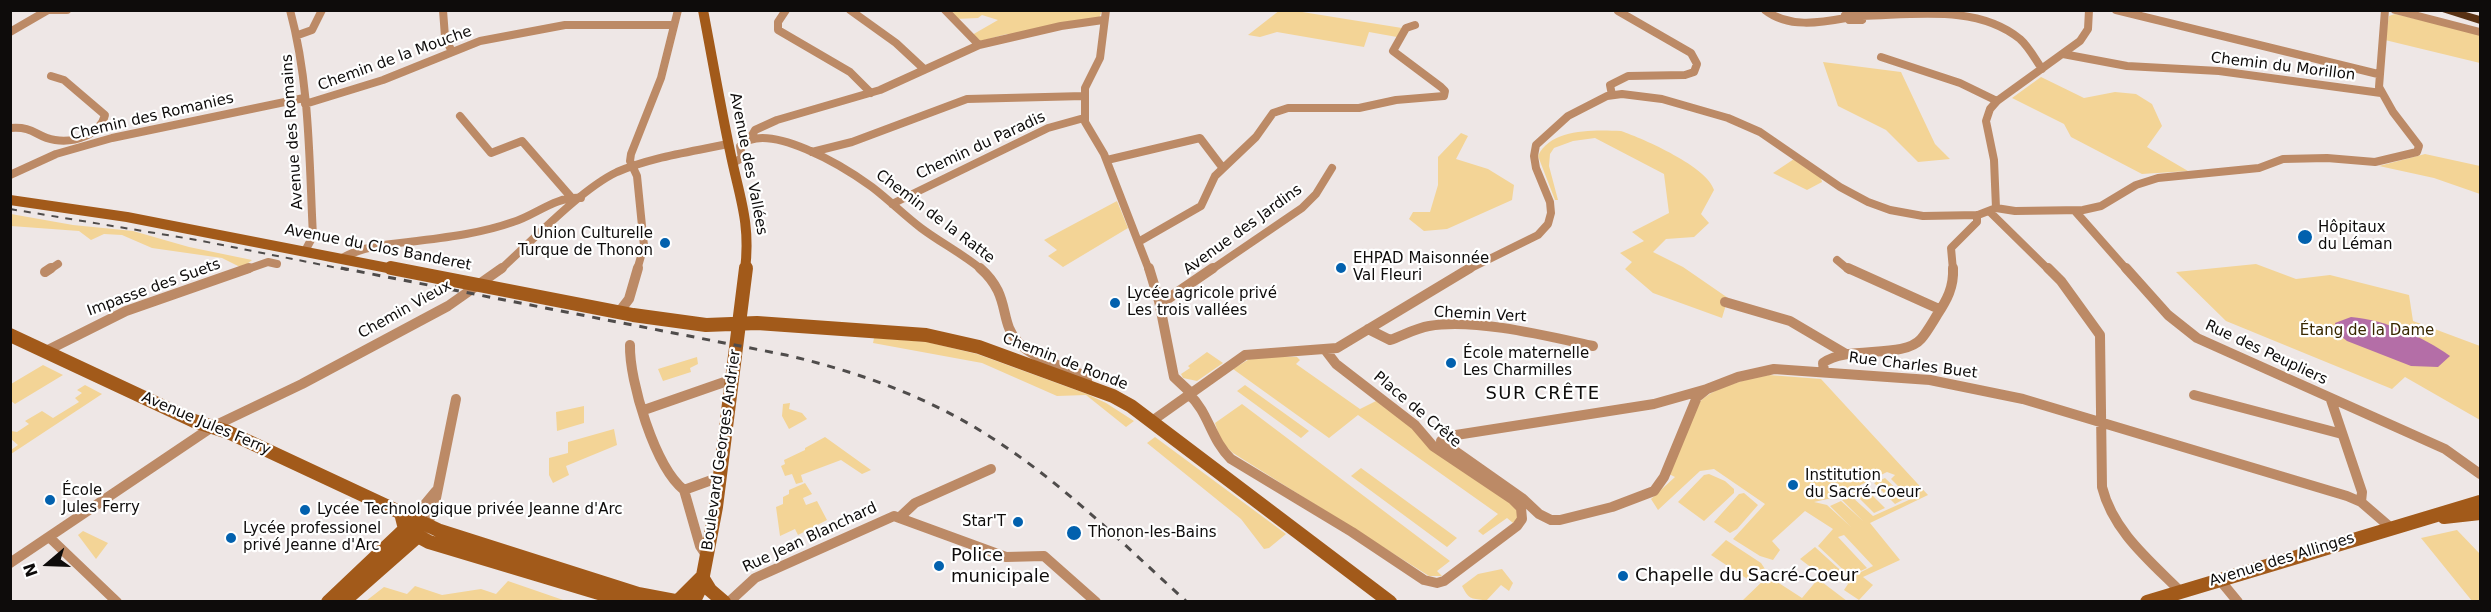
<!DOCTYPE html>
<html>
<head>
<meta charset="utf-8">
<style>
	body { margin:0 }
	#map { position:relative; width:2491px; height:612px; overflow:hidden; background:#eee7e6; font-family:"DejaVu Sans",sans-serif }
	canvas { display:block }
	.frame { position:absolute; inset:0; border:12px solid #0e0c0b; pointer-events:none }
	.north { position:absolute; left:18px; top:534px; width:60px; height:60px; -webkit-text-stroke:4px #fff; paint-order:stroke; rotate:251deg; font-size:16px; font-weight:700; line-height:24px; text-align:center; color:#0e0c0b }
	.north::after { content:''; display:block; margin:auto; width:21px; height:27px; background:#0e0c0b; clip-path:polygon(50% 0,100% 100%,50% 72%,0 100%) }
</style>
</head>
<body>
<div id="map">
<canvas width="2491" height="612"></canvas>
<div class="frame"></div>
<div class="north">N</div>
</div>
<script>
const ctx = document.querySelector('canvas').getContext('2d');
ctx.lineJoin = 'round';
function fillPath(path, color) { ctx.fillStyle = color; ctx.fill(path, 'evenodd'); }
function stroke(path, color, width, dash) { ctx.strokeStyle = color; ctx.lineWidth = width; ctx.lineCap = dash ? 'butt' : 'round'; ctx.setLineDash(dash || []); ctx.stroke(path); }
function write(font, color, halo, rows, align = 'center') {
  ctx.font = font + ' "DejaVu Sans",sans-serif'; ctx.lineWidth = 4.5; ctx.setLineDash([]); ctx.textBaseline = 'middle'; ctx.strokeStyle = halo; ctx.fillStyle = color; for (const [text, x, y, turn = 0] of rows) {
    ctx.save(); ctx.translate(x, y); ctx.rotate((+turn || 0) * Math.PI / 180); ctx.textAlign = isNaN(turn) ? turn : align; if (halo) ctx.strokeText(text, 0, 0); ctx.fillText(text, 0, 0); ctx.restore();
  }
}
fillPath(new Path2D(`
	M1280,10L1296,11L1402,28L1397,37L1369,32L1364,47L1277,32L1260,37L1248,35Z
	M948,11H1102L1099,18L1010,36L1007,34L981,41L972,35L998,20L982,15L978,18L955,19Z
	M2395,14L2480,34V63L2385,40L2389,16Z
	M1823,62L1901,72L1935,144L1950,159L1918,162L1886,130L1838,106Z
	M2041,77L2084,98L2115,92L2136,94L2152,104L2162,126L2147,147L2188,171L2142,174L2071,137L2064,124L2012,98Z
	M1621,131C1644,139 1708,167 1714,190L1701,214L1709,223L1694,237L1666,239L1653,252L1683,267L1728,298L1722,318L1653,293L1625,269L1632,262L1620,253L1644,241L1632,232L1669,213L1664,174L1595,138L1573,141L1554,148L1550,154L1549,166L1558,200H1555L1538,156C1551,128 1594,130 1621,131Z
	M1461,133L1468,136L1456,159L1488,169L1514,185L1512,200L1447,229L1424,231L1409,219L1413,212H1430L1438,185V157Z
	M2425,154L2480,166V194L2434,178L2379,166Z
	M1794,159L1821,178L1822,182L1807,190L1773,173Z
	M1117,201L1128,228L1063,267L1048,256L1057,250L1044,240Z
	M11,214L73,225L133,231L189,247L252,260L242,268L222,258L152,248L122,235L104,234L91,240L79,231L11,226Z
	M2256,264L2296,279L2330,275L2409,295L2413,321L2480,346V420L2405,377L2392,389L2226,321L2176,272Z
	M874,338L927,342L977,354L1087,394L1106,403L1134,421L1126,427L1086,395L1057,396L982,363L873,343Z
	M1207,352L1223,363L1197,381L1183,378L1181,374L1190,368L1188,366Z
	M1265,356L1297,357L1300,360L1296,364L1360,409L1380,399L1517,508V519L1513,523L1507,518L1483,535L1478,531L1498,514L1358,415L1329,438L1233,369L1251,358Z
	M697,357L698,364L690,368L691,372L663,381L658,369Z
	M43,365L63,375L15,404L11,401V384Z
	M1769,375L1821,379L1928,495L1870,523L1900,560L1863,577L1873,585L1859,600L1844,590L1848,584L1844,580L1825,578L1800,559L1815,547L1849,578L1873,566L1844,535L1838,537L1867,568L1850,576L1818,546L1833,529L1805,511L1772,541L1780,550L1773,560L1760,556L1733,539L1765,504L1714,469L1700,471L1658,510L1651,499L1675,477L1669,474C1676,456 1686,419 1697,405C1709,388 1750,378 1769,375ZM1887,472L1895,475L1891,479L1911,499L1873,516L1851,496L1842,500L1863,521L1841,501L1830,506L1851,527L1827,505L1814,502L1836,497Z
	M85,385L102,394L11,454V450L18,445L11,439V431L17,432L29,424L25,421L42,411L53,418L79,402L75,398L82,393L77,390Z
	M1245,385L1309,431L1301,438L1237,391Z
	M790,403L789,409L802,413L807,419L789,429L782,416L783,404Z
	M1242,404L1450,561L1437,571L1442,576H1429L1233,453L1221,442L1215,423Z
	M584,406V423L557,431L556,412Z
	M614,429L617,445L566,466L569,475L553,483L549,475V458L568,453V442Z
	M825,437L871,470L862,474L841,460L801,475L803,482L796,484L792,474L785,476L781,466L785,464L784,460L805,450V448Z
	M1155,437L1286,534L1269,548L1264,549L1241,519L1147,443Z
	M1361,468L1457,538L1447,547L1351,476Z
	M1709,474L1725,481L1734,489V493L1704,521L1678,502L1704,475Z
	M1885,478L1906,498L1895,504L1874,483Z
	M805,483L812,494L803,498L806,505L817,501L827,520L798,535L795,529L780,536L776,507L783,504V497L789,494V490Z
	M1864,487L1885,508L1874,513L1853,492Z
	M1744,493L1758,505L1737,529L1730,533L1714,522L1739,494Z
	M2457,530L2480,554V601H2472L2421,538Z
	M83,531L108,543L96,559L78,535Z
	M1726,540L1761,563L1765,569L1752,582L1711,555Z
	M1502,569L1513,583L1509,591L1501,585L1486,601C1472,597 1470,602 1462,586L1478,574Z
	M1768,576L1802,598L1818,579L1847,601H1742Z
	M508,581L566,601H366L384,587L407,594L415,586L442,595L481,589L496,594Z`), '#f3d496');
fillPath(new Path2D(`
	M2351,317C2385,320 2422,336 2450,356L2438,367L2411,366L2347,341L2337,333L2335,323Z`), '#b46ea7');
stroke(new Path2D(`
	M49,10H67
	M290,10C310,84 309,160 313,236L305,251
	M443,10L445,37L452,52
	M786,10L778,22V30L850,72L871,93
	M850,10L896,43L924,69
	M945,10L979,45
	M1106,10L1100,58L1085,88V122L1104,154L1149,270
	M1765,10C1788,28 1819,23 1846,18
	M2116,10L2378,74
	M2395,10L2480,32
	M1851,13L1860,15L1862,20H1849L1845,15Z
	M1862,16C1914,15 1977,4 2020,39C2029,47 2035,59 2042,69
	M10,32L48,10
	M298,35L312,30L322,10
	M2063,54L2127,66L2219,71L2381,93
	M1881,57L1960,83L1997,101
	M1612,95L1610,85L1628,76L1685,75L1694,72L1697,64L1691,53L1618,11
	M305,104L383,80L480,41L565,25H673
	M460,116L491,153L522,141L570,196
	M10,128C35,126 35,137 55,140C74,143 100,135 105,115L64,80L51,76
	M751,137L755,130L777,120L880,90L979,45L1061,26L1103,20
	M812,152L852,142L967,99L1084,96
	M1107,160L1200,138L1222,167
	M733,163L742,158L740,146C767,119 846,168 872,187C889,200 904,215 921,228C941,243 963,254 982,270
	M10,175L56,154L112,138L304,98
	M892,204L1048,128L1084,118
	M1996,208L1994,160L1986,121L1990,109L1997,101L2080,41L2088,29L2089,10
	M2075,211L2127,270
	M1991,213L2049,270
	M1140,241L1201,206L1215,176L1256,137L1273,113L1288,108H1359L1396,100L1444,96L1445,91L1441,87L1393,51L1406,28L1415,25
	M342,258C366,245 391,244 417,241C449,237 482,233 513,222C536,215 555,196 581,198
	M1837,260L1849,270
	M49,270L58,264
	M245,270L268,262L277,264
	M500,270C531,242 581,189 617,172C651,157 691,152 728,144
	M637,270L644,246L637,176L630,161L631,154L661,78L678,10
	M1211,270L1302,208L1316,194L1332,168
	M1467,270L1538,235L1548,224L1551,213L1550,202L1536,168L1534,156L1536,145L1568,116L1607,96L1622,94L1662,99L1728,118L1760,132L1840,187L1868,202L1890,210L1923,216L1978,215L1996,208L2015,211L2083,210L2101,206L2136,185L2158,178L2259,168L2283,159L2327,158L2375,162L2417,152L2419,146L2393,112L2379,87L2385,10
	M1953,270L1951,248L1977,222V215`), '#bc8a66', 8);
stroke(new Path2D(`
	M980,268C1012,296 998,321 1018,342C1034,360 1064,366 1085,376L1087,380L1083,385
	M1149,268L1159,301L1174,377L1191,393
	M1848,268L1939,309
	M2048,268L2061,281L2100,335L2102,487C2113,531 2149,560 2180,591
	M2126,268L2168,315L2197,338L2445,449L2480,474
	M45,272L51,268
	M1159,301L1169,298L1213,268
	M1725,302L1790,321L1846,354
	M619,312L629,299L638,268
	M1368,329L1390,340C1402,336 1416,328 1429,326C1475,318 1547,336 1593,346
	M630,345C629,381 655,467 684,490
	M46,351L126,311L249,268
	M1824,371L1823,363C1846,345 1904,359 1921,339C1927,332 1932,323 1937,315C1947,300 1954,287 1953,268
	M1707,389L1697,397L1664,477L1654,491L1612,507L1560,520H1551L1539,514L1522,498L1441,441L1456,435L1654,404Z
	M1707,389L1738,377L1774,369L1930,380L2023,399L2347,496L2361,502L2390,527
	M1189,394C1209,413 1211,440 1231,459L1352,532L1424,580L1437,583L1444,581L1517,526L1522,519L1521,508L1512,499L1433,446L1415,425L1336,364L1326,351
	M2194,395L2342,434
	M2331,400L2362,492L2361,502
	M644,410L733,379
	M1152,421L1245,355L1337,348L1470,268
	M684,490L700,546L706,555
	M684,490L720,477
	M900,517L915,503L991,469
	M411,521L436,491
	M426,528L434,508L456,399
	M49,537L117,602
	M10,563L212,427L302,384L448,306L502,268
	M2219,579L2238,602
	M729,602L755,578L894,516L1006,557L1044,556L1096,602`), '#bc8a66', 10);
stroke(new Path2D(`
	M703,10C712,57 720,104 730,151C739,196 751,222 745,270
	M10,200L127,217L398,270`), '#a25a1a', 10);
stroke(new Path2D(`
	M391,268L633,315L706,325L757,323L926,335L979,347L1113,396L1131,406L1390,602
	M10,335L194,421L228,432L440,531L638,594L675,601
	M401,513L405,529L429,542L629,602
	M2444,517L2480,513
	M702,577L710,590L724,602
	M680,599L701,578
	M694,601L701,586L716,507L746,268
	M328,602L405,529
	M343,602L418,536
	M2147,602L2480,502`), '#a25a1a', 14);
fillPath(new Path2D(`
	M2436,10H2459L2480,16V24Z`), '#583113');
stroke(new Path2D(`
	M10,209L197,240L348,270`), '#4f4c4b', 2, [7, 7]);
stroke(new Path2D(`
	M341,268L786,355C859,372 929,397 992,438C1064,484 1124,545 1187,602`), '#4f4c4b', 3, [8, 8]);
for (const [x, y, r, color] of [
	[2305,237,8,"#0261ae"],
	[665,243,6,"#0261ae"],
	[1341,268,6,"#0261ae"],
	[1115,303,6,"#0261ae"],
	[1451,363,6,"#0261ae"],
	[1793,485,6,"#0261ae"],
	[50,500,6,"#0261ae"],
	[305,510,6,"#0261ae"],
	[1018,522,6,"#0261ae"],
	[1074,533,8,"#0261ae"],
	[231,538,6,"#0261ae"],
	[939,566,6,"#0261ae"],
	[1623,576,6,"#0261ae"]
]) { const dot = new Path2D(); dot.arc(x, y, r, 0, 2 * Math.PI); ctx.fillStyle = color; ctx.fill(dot); stroke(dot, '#fff', 2); }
write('15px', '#0e0c0b', '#fff', [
	["Chemin de la Mouche",395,59,-20],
	["Chemin du Morillon",2283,67,7],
	["Chemin des Romanies",152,117,-13],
	["Avenue des Romains",293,132,-94],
	["Chemin du Paradis",981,146,-25],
	["Avenue des Vallées",748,164,79],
	["Chemin de la Ratte",935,217,37],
	["Avenue des Jardins",1243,230,-36],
	["Avenue du Clos Banderet",378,248,11],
	["Impasse des Suets",154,288,-20],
	["Chemin Vieux",405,310,-29],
	["Chemin Vert",1480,315,3],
	["Rue des Peupliers",2266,353,25],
	["Chemin de Ronde",1065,362,21],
	["Rue Charles Buet",1913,366,7],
	["Place de Crête",1417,410,40],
	["Avenue Jules Ferry",206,424,23],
	["Boulevard Georges Andrier",722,450,-82],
	["Rue Jean Blanchard",810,538,-25],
	["Avenue des Allinges",2282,560,-17]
]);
write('15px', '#0e0c0b', '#fff', [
	["Hôpitaux",2318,228],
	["du Léman",2318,245],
	["Union Culturelle",653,234,"right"],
	["Turque de Thonon",653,251,"right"],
	["EHPAD Maisonnée",1353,259],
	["Val Fleuri",1353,276],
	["Lycée agricole privé",1127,294],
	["Les trois vallées",1127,311],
	["École maternelle",1463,354],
	["Les Charmilles",1463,371],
	["Institution",1805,476],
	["du Sacré-Coeur",1805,493],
	["École",62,491],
	["Jules Ferry",62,508],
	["Lycée Technologique privée Jeanne d'Arc",317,510],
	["Star'T",1006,522,"right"],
	["Lycée professionel",243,529],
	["privé Jeanne d'Arc",243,546],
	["Thonon-les-Bains",1088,533]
], 'left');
write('15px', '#382700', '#fff', [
	["Étang de la Dame",2367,331]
]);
ctx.letterSpacing = '1.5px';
write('18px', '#0e0c0b', '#fff', [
	["SUR CRÊTE",1543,394]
]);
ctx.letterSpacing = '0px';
write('18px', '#0e0c0b', '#fff', [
	["Police",951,556],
	["municipale",951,577],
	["Chapelle du Sacré-Coeur",1635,576]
], 'left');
</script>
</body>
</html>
